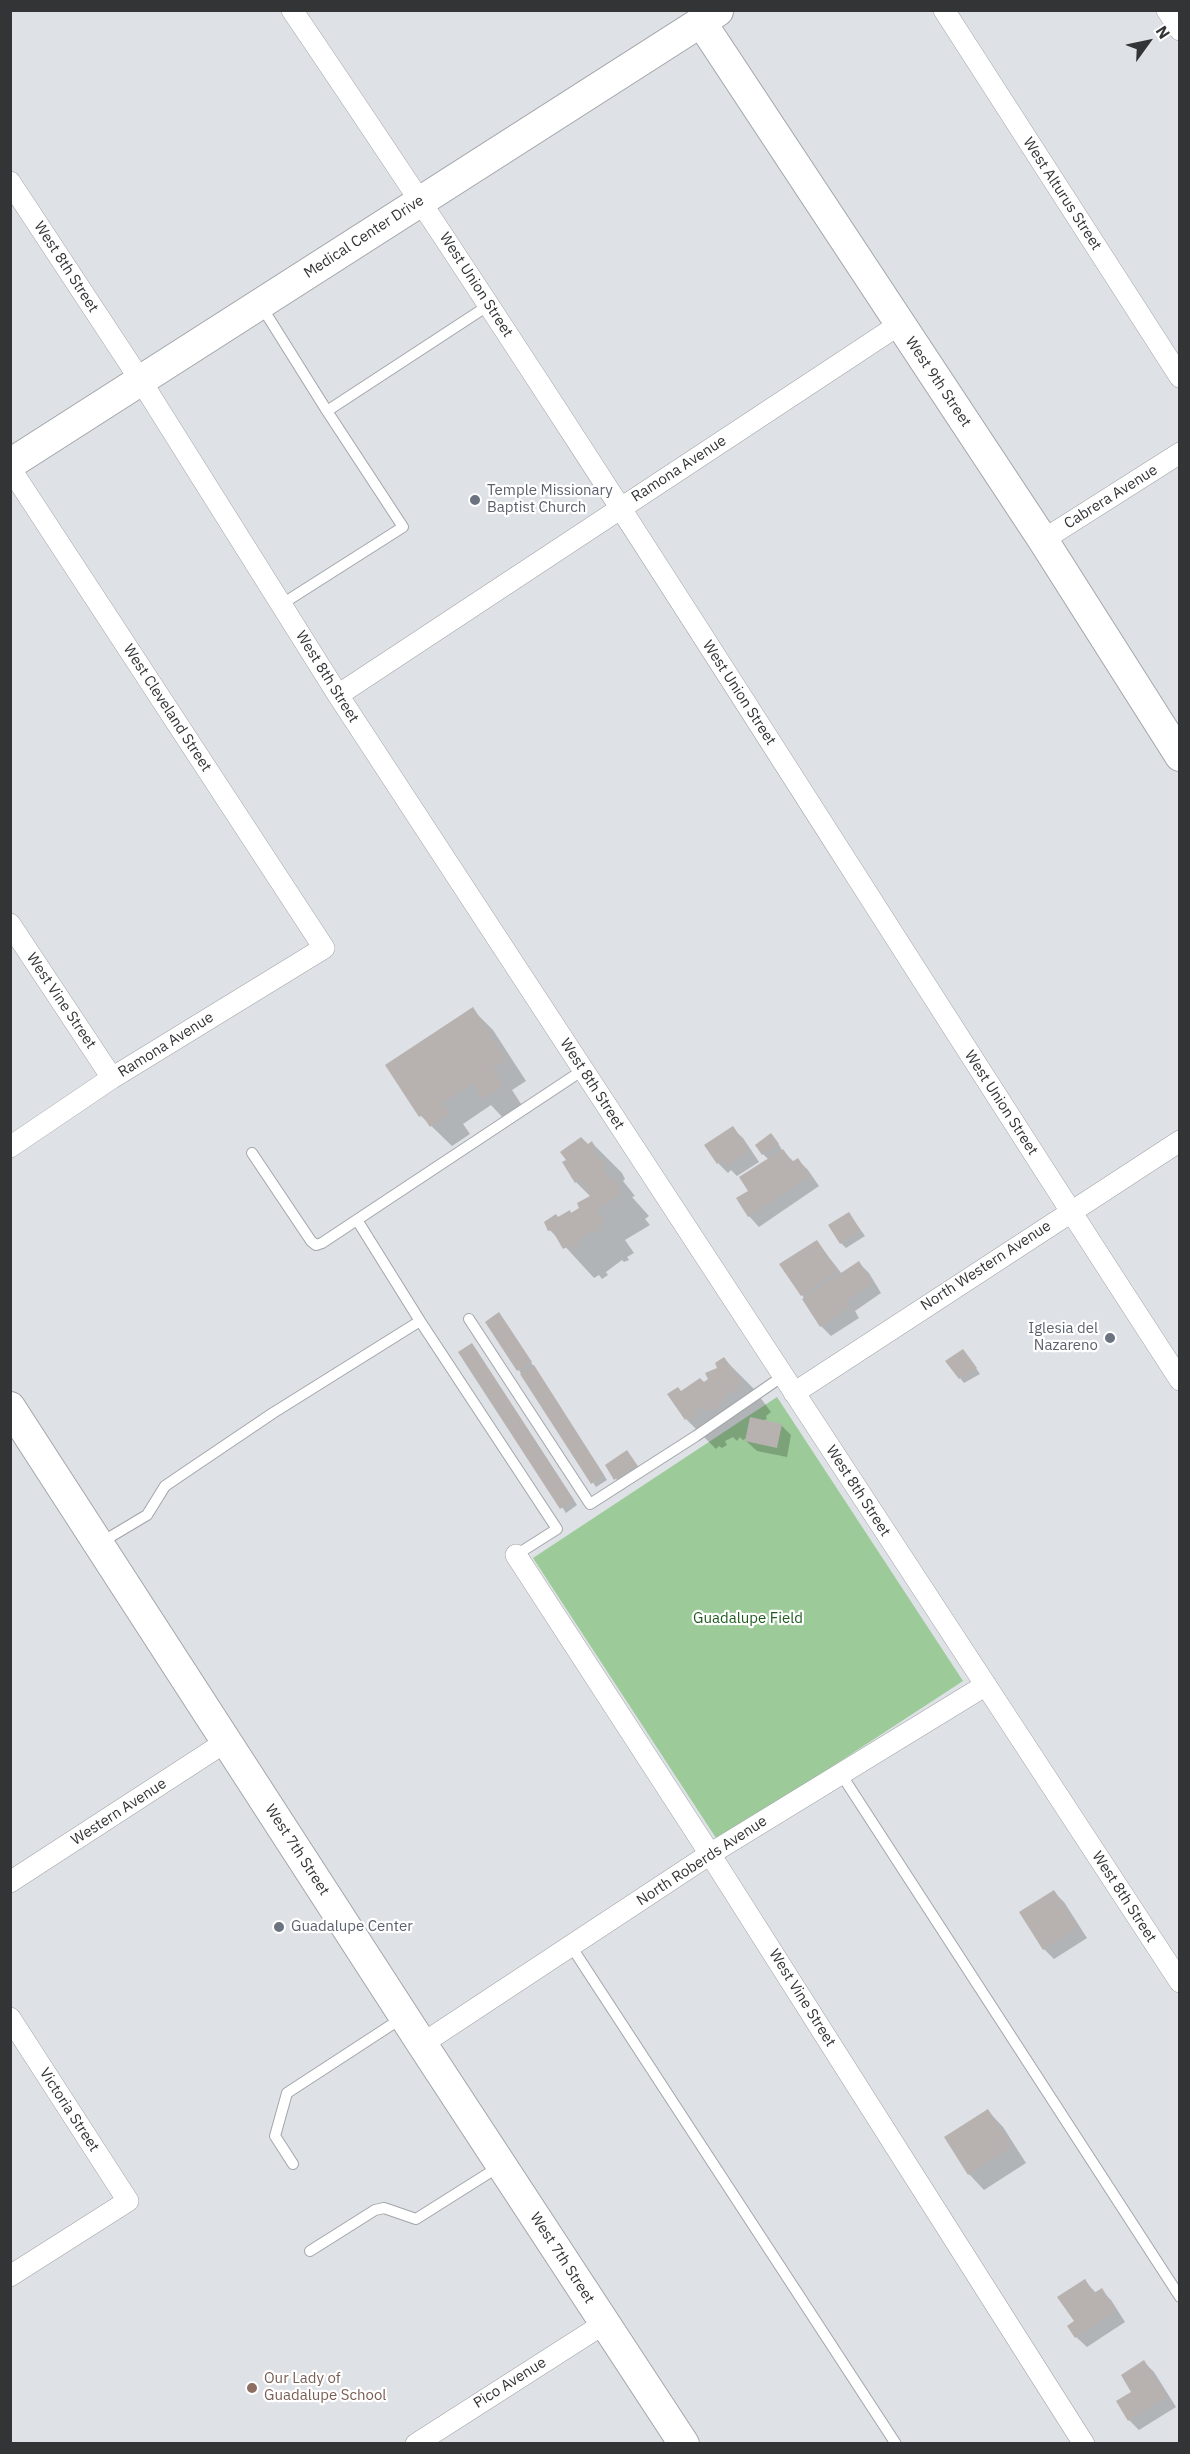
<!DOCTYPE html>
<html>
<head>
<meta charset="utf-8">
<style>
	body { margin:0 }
	#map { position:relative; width:1190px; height:2454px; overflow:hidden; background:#dee1e5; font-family:"IBM Plex Sans",sans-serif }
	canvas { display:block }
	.frame { position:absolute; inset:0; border:12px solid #333436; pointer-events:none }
	.north { position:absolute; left:1118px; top:12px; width:60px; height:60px; -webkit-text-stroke:4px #fff; paint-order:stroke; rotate:57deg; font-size:16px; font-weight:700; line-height:24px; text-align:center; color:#333436 }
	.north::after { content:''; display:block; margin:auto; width:21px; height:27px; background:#333436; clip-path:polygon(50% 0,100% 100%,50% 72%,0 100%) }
</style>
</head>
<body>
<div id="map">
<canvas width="1190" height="2454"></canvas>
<div class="frame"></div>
<div class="north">N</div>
</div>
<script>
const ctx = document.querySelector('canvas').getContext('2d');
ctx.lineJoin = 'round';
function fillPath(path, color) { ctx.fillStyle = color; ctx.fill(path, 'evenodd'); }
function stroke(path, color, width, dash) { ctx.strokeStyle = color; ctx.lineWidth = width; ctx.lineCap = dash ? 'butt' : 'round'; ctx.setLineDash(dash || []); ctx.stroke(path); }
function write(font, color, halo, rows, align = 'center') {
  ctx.font = font + ' "IBM Plex Sans",sans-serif'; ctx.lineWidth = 4.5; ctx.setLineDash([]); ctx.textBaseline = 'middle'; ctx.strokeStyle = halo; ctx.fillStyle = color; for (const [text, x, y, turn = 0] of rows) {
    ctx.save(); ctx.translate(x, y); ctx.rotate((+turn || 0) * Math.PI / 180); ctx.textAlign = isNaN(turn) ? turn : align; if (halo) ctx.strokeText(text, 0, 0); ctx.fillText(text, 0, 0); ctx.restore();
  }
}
fillPath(new Path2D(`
	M777,1397L963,1681L718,1841L533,1558Z`), '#9ccb99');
fillPath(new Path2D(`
	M472,1009L493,1030L526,1081L512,1090L523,1107L504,1119L491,1105L463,1124L470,1134L452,1146L421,1116L387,1065Z
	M732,1128L743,1138L759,1162L737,1176L731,1170L728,1173L718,1163Z
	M776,1140L782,1150L794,1162L798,1160L808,1170L819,1186L759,1227L749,1216L738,1199L750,1191L769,1160L763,1154Z
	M592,1143L622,1173L625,1179L623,1181L635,1196L632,1197L649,1216L645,1219L650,1225L625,1240L634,1253L627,1257L629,1260L624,1262L622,1260L606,1272L608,1275L602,1279L599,1275L594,1278L550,1230L559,1219L581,1208L591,1197L576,1182L588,1146Z
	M849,1214L865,1236L846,1248L841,1243Z
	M817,1242L842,1274L859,1263L869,1273L881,1293L855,1311L859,1318L831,1336L821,1326L802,1295Z
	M503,1319L607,1480L596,1487L487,1322Z
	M472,1345L577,1505L566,1513L460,1353Z
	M968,1356L980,1374L964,1383L960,1378Z
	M724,1359L754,1389L771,1412L766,1416L767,1419L762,1421L781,1425L791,1435L787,1457L757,1451L746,1441L747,1438L743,1440L740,1437L737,1441L733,1437L725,1441L727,1445L722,1448L719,1446L716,1449L686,1419L681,1393L704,1384L719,1368Z
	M631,1457L641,1470L620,1483L616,1479Z
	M1054,1892L1064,1902L1087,1938L1054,1959L1044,1949Z
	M988,2111L1003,2127L1026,2163L984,2190L969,2174Z
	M1085,2281L1096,2293L1101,2290L1111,2300L1125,2322L1087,2347L1076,2337V2322Z
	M1144,2362L1154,2372L1176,2407L1139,2430L1129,2420L1133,2392Z`), '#0003');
fillPath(new Path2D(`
	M473,1007L507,1060L493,1069L503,1086L482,1099L472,1083L443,1103L450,1113L430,1127L422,1115L419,1117L385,1065Z
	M733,1126L750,1151L726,1166L721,1160L717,1164L704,1145Z
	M771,1133L779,1144L762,1155L755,1145Z
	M581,1137L588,1144L592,1141L596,1149L593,1151L598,1160L602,1158L606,1165L603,1168L611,1180L615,1178L620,1186L616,1188L621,1195L596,1209L605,1223L598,1227L600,1230L593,1233L592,1231L577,1242L579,1245L571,1250L569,1246L563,1249L552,1230L548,1231L544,1222L556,1214L558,1217L570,1210L571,1213L579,1208L577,1203L590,1196L580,1179L575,1183L562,1162L566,1160L560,1152Z
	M783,1149L792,1162L798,1158L810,1176L748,1217L736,1198L748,1191L739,1177Z
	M849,1212L861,1231L840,1244L828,1225Z
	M817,1240L838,1271L801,1296L779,1264Z
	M859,1261L872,1283L846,1301L850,1307L820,1327L802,1299Z
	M499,1312L532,1362L517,1371L485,1322Z
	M472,1343L574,1500L560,1509L458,1352Z
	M963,1349L977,1368L959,1379L945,1361Z
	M724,1357L742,1382L737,1386L738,1389L723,1396L725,1399L718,1403L720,1406L712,1411L709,1409L706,1412L703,1407L696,1411L698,1414L691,1420L688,1416L685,1420L667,1394L678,1387L681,1391L700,1378L704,1382L708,1379L705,1373L717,1368L715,1363Z
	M534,1365L604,1475L591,1484L520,1374Z
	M750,1417L782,1424L777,1448L745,1441Z
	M627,1450L637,1465L614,1480L605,1465Z
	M1054,1890L1078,1927L1043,1950L1019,1912Z
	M988,2109L1012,2147L968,2175L944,2137Z
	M1085,2279L1094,2293L1102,2288L1116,2311L1075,2338L1067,2326L1074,2321L1057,2297Z
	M1144,2360L1167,2396L1128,2421L1116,2401L1131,2392L1121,2375Z`), '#b7b2af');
const lane = new Path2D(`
	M260,304L327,411
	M282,604L403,527L327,411L489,305
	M252,1153L311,1241L316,1245L322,1243L583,1070
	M357,1220L420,1321
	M469,1319L590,1504L696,1436L783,1376
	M100,1543L147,1515L165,1486L193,1467L273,1413L420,1321L557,1529L516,1555
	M841,1774L1180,2297
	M571,1946L896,2444
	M293,2164L275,2136L287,2093L402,2018
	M310,2251L375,2210L384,2208L416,2219L500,2166`);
const street = new Path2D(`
	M292,10C598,461 883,924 1180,1380
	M944,10L1180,377
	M1167,10L1180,30
	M10,182L141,381L338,695L1180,1982
	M10,468L324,948L112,1078L10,1147
	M1043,540L1180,453
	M338,695L900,324
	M10,924L112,1078
	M794,1393L1180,1141
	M516,1555L710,1854L1084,2444
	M10,1882L227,1741
	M10,2018L128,2201L10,2276
	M422,2044L710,1854L986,1685
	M416,2444L605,2323`);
const secondary = new Path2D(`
	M701,22L1043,540L1180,756
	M10,464L718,11
	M10,1407L422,2044L684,2444`);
stroke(lane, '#a2a5a9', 12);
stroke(street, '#a2a5a9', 22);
stroke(secondary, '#a2a5a9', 32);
stroke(lane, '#fff', 10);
stroke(street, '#fff', 21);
stroke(secondary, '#fff', 30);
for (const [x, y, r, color] of [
	[475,500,6,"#6b7280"],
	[1110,1338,6,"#6b7280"],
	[279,1927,6,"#6b7280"],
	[252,2388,6,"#8d6e63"]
]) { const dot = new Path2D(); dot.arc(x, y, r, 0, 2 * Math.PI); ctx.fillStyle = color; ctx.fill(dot); stroke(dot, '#fff', 2); }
write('15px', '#333436', '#fff', [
	["West Alturus Street",1062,194,57],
	["Medical Center Drive",364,237,-33],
	["West 8th Street",66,267,57],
	["West Union Street",476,285,57],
	["West 9th Street",938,382,56],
	["Ramona Avenue",679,469,-33],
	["Cabrera Avenue",1111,497,-32],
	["West 8th Street",327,677,58],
	["West Union Street",739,693,57],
	["West Cleveland Street",167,708,57],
	["West Vine Street",61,1001,56],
	["Ramona Avenue",166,1045,-32],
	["West 8th Street",592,1084,57],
	["West Union Street",1001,1103,57],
	["North Western Avenue",986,1266,-33],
	["West 8th Street",858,1491,57],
	["Western Avenue",119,1812,-33],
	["West 7th Street",297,1850,57],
	["North Roberds Avenue",702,1861,-33],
	["West 8th Street",1124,1897,57],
	["West Vine Street",802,1998,58],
	["Victoria Street",69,2110,57],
	["West 7th Street",562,2258,57],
	["Pico Avenue",510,2383,-32]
]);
write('15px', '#5b616d', '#fff', [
	["Temple Missionary",487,491],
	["Baptist Church",487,508],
	["Iglesia del",1098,1329,"right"],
	["Nazareno",1098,1346,"right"],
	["Guadalupe Center",291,1927]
], 'left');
write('15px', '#1d5c1c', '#fff', [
	["Guadalupe Field",748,1619]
]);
write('15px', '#785e54', '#fff', [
	["Our Lady of",264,2379],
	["Guadalupe School",264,2396]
], 'left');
</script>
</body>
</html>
